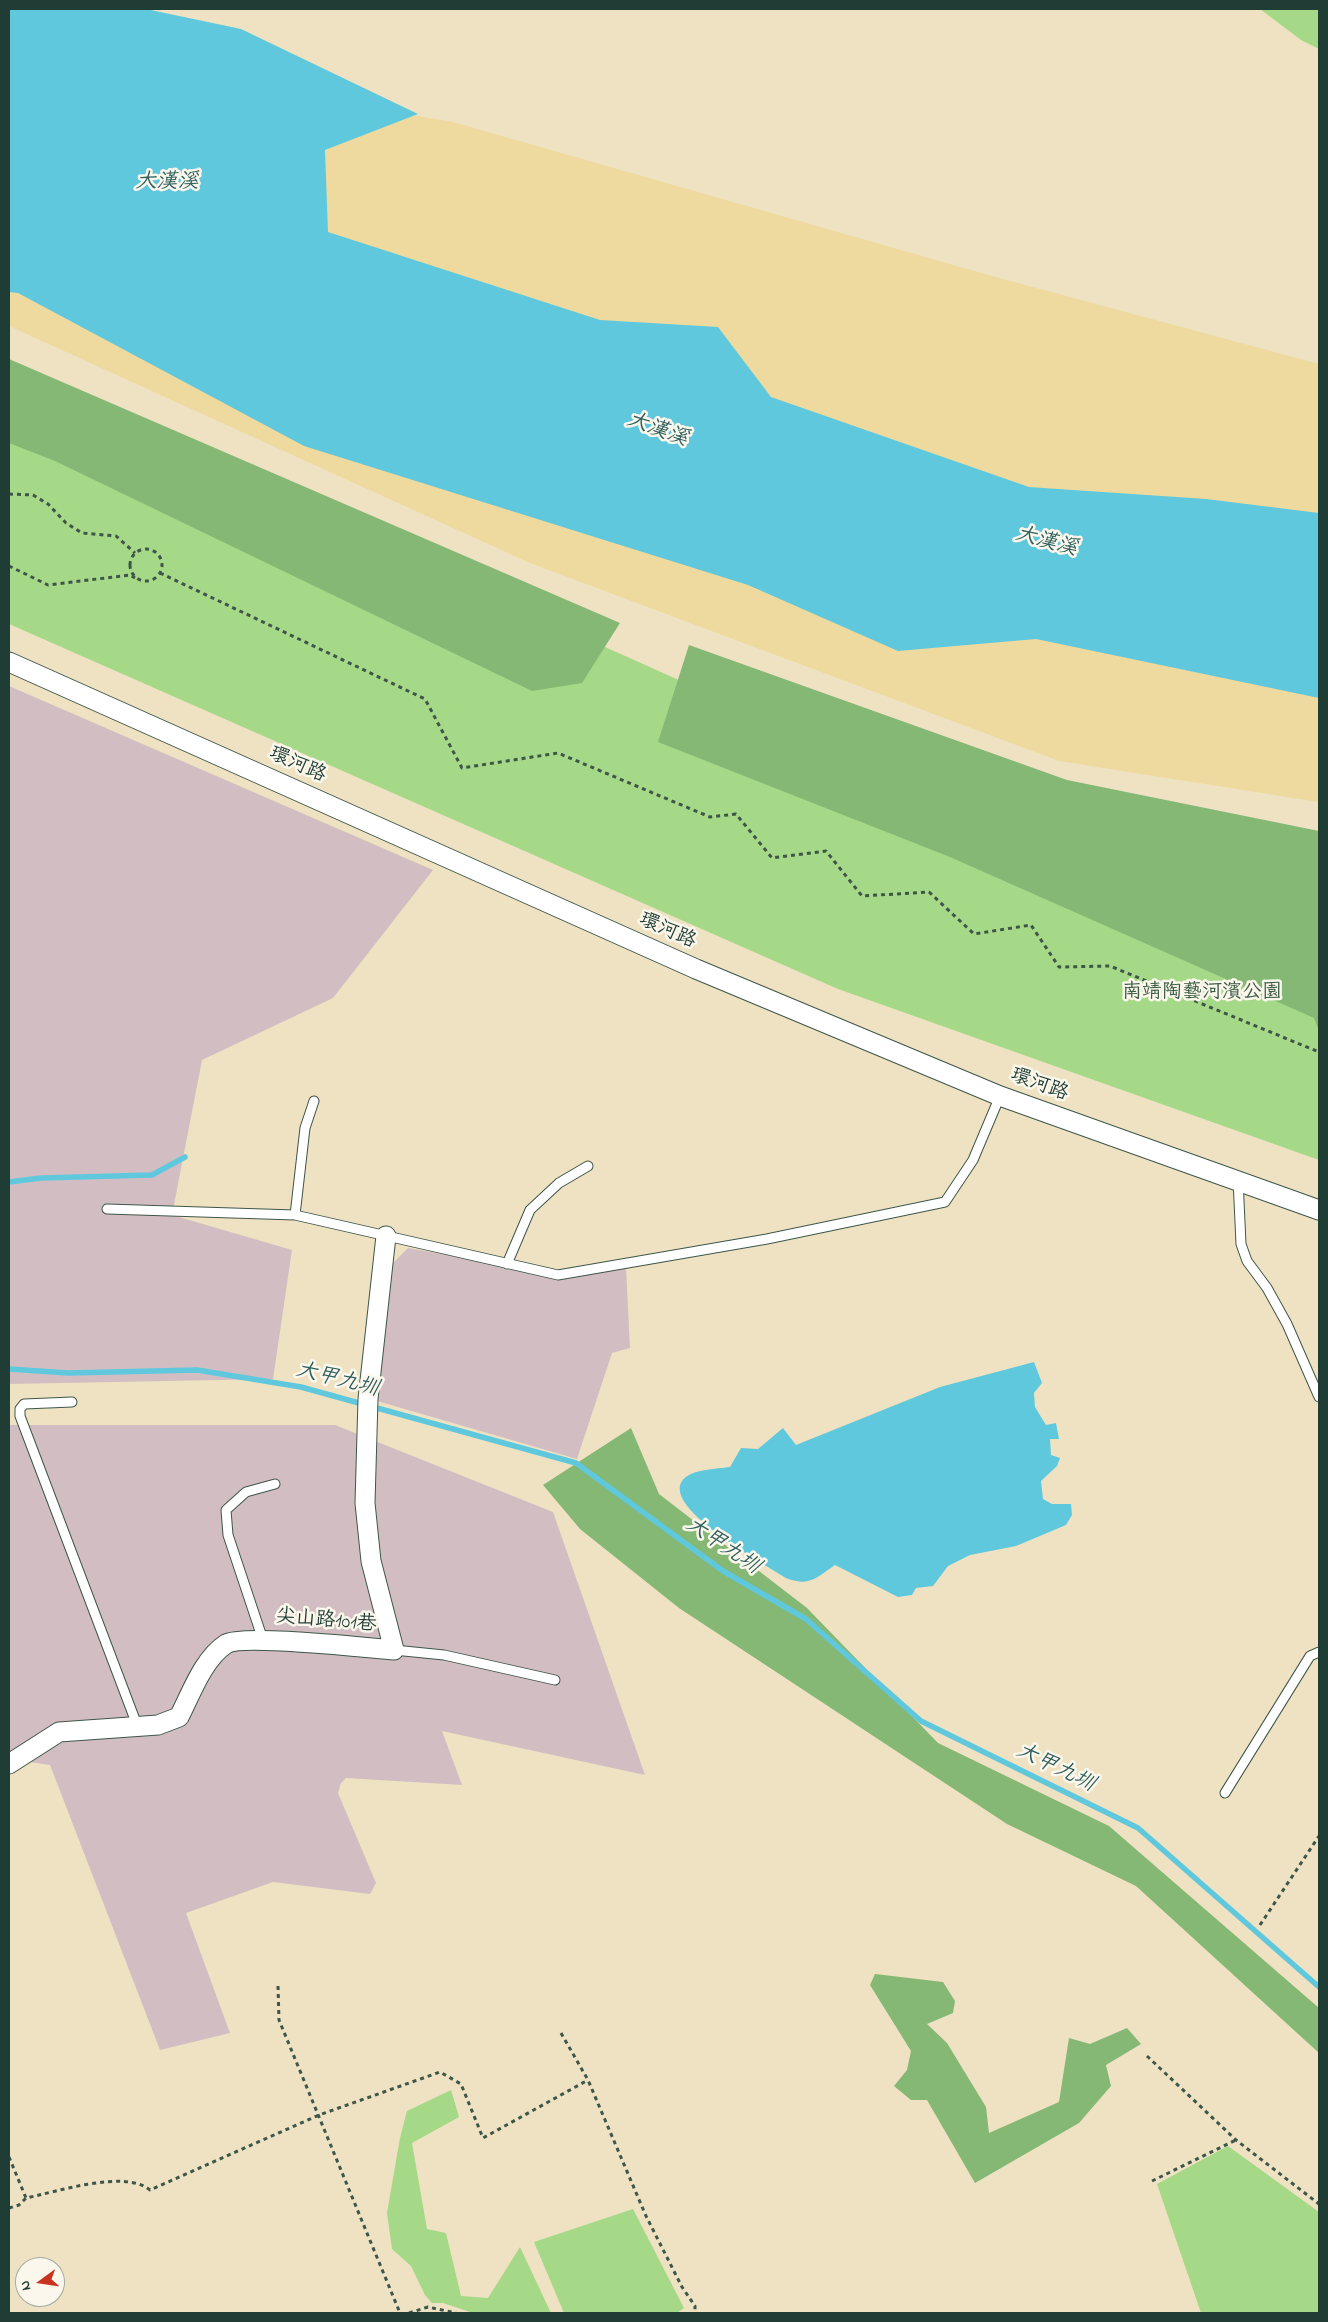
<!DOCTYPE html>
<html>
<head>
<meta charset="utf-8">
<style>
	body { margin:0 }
	#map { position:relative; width:1328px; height:2322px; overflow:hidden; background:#eee2c2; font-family:"Indie Flower",sans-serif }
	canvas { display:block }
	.frame { position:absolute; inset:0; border:10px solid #1f3d34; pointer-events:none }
	.north { position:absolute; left:15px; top:2257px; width:50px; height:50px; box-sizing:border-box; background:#fbf7ec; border:1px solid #a3ada2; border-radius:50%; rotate:256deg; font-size:14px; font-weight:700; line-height:20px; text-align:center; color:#1f3d34 }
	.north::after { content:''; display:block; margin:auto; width:18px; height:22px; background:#c8321e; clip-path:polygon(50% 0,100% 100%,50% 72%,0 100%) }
</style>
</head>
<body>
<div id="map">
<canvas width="1328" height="2322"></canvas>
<div class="frame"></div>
<div class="north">N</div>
</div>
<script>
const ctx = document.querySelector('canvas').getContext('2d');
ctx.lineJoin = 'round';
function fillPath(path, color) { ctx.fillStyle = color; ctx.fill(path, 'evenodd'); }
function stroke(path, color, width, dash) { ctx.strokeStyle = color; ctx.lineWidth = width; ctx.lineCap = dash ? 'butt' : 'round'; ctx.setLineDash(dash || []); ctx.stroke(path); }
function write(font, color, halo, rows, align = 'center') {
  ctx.font = font + ' "Indie Flower","LXGW WenKai TC",sans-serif'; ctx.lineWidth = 5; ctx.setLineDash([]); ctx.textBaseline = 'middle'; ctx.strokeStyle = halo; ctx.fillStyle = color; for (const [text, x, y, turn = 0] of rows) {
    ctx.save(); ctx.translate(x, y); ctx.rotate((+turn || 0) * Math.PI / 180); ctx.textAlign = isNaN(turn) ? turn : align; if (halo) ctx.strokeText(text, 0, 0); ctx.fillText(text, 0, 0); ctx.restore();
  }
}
fillPath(new Path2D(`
	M9,686L433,870L333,998L202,1060L172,1215L292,1250L273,1379L9,1384Z
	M408,1248L538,1271L626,1268L630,1348L612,1353L577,1459L377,1401L392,1264Z
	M9,1425H335L553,1512L645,1775L442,1731L462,1785L346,1778L341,1783L338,1793L376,1883L370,1894L273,1882L186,1913L230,2033L160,2050L50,1765L9,1759Z`), '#d2bec2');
fillPath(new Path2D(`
	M1260,9H1319V49L1301,40Z
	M9,399L415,562L1099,868L1319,886V1160L838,989L9,624Z
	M451,2090L459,2117L412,2143L427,2229L446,2233L461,2296L488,2298L520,2247L551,2313H473L443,2303H432L425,2295L411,2266L392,2249L387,2213L400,2138L407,2111Z
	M1228,2146L1319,2212V2313H1201L1157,2184Z
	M633,2209L684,2308L677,2313H564L534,2242Z`), '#a5d887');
fillPath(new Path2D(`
	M9,359L620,623L582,683L532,691L55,461L9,443Z
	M689,645L1067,780L1319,831V1031L1314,1018L950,857L658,742Z
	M631,1428L659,1494L807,1608L938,1743L1109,1826L1319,2008V2053L1136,1886L1007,1824L679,1608L580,1529L543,1485Z
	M875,1974L943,1982L955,2001L953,2013L927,2024L947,2043L986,2107L989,2133L1059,2102L1069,2038L1090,2044L1127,2028L1141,2044L1106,2065L1111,2086L1079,2123L975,2183L927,2100H911L894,2086L907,2070L911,2051L870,1985Z`), '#84b874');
fillPath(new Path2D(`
	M9,46L453,122L992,276L1319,364V802L1059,761L530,563L9,326Z`), '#eeda9e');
fillPath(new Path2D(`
	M9,9H146L241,29L418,114L325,150L328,232L600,320L718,327L771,397L1029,487L1206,499L1319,513V698L1036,639L898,651L748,585L304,446L18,293L9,292Z
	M1034,1362L1042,1383L1034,1393L1035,1407L1046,1425L1056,1423L1059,1439H1050L1051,1455L1060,1458L1057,1466L1041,1481L1043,1499L1052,1504H1071L1072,1515L1066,1525L1016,1546L970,1555L948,1566L933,1586L916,1588L912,1595L898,1597L835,1565C816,1578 810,1587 786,1578C766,1565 663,1509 682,1481C690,1469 717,1469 730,1467L741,1448L758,1449L783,1428L796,1445L940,1387Z`), '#60c8dd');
stroke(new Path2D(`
	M9,1182L41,1178L152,1175L185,1157
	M9,1369L68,1373L197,1370L301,1387L576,1463L723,1571L806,1619L921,1721L1138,1828L1319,1987`), '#60c8dd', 5.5);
const service = new Path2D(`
	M1238,1179L1241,1244L1247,1261L1267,1288L1287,1324L1319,1397
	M107,1209L295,1215L558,1275L767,1239L945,1202L973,1160L1000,1096
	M295,1215L305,1128L314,1101
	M507,1264L530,1210L559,1183L588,1166
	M72,1402L24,1404L20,1409V1416L137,1725
	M263,1640L228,1535L226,1510L246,1492L275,1484
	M394,1650L444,1655L555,1680
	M1225,1793L1310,1656L1319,1652`);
const minor = new Path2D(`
	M9,662L696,969L1000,1096L1319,1210
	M9,1764L59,1732L158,1725L179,1717C191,1694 203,1659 226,1644C243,1634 367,1648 394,1650L371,1561L365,1503L368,1399L386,1236`);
stroke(service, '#3e5649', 11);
stroke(minor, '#3e5649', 21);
stroke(new Path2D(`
	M9,494L33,495L48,504L66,523L82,533L116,536L135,553
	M130 565a16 16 0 1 1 32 0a16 16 0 1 1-32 0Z
	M9,566L48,585L130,575L135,578
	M160,573L425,699L462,768L558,753L710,817L736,814L772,858L826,851L862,896L929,892L974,934L1031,925L1059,967L1110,966L1319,1052
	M1260,1925L1319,1836
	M278,1986L279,2020L400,2313
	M561,2033L588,2080L646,2216L682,2287L695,2306V2313
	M1147,2056L1236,2140L1319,2204
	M9,2157L26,2198
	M1152,2181L1236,2140
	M9,2208L19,2205L26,2198C56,2192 125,2169 150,2190L319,2115L440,2072L461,2084L483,2138L588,2080
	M409,2313L428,2307L456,2313`), '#3e5649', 3, [4, 4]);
stroke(service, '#fff', 9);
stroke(minor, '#fff', 19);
write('20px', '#1f3d34', '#fbf7ec', [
	["環河路",297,766,24],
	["環河路",667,932,24],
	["環河路",1039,1086,20],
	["尖山路101巷",326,1622,5]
]);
write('20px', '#3a5c45', '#fbf7ec', [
	["南靖陶藝河濱公園",1202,994]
]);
write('italic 21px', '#2f605e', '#fbf7ec', [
	["大漢溪",167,184],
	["大漢溪",657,431,20],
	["大漢溪",1046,543,15],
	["大甲九圳",337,1381,14],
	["大甲九圳",722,1547,34],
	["大甲九圳",1055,1769,26]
]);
</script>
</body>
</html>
